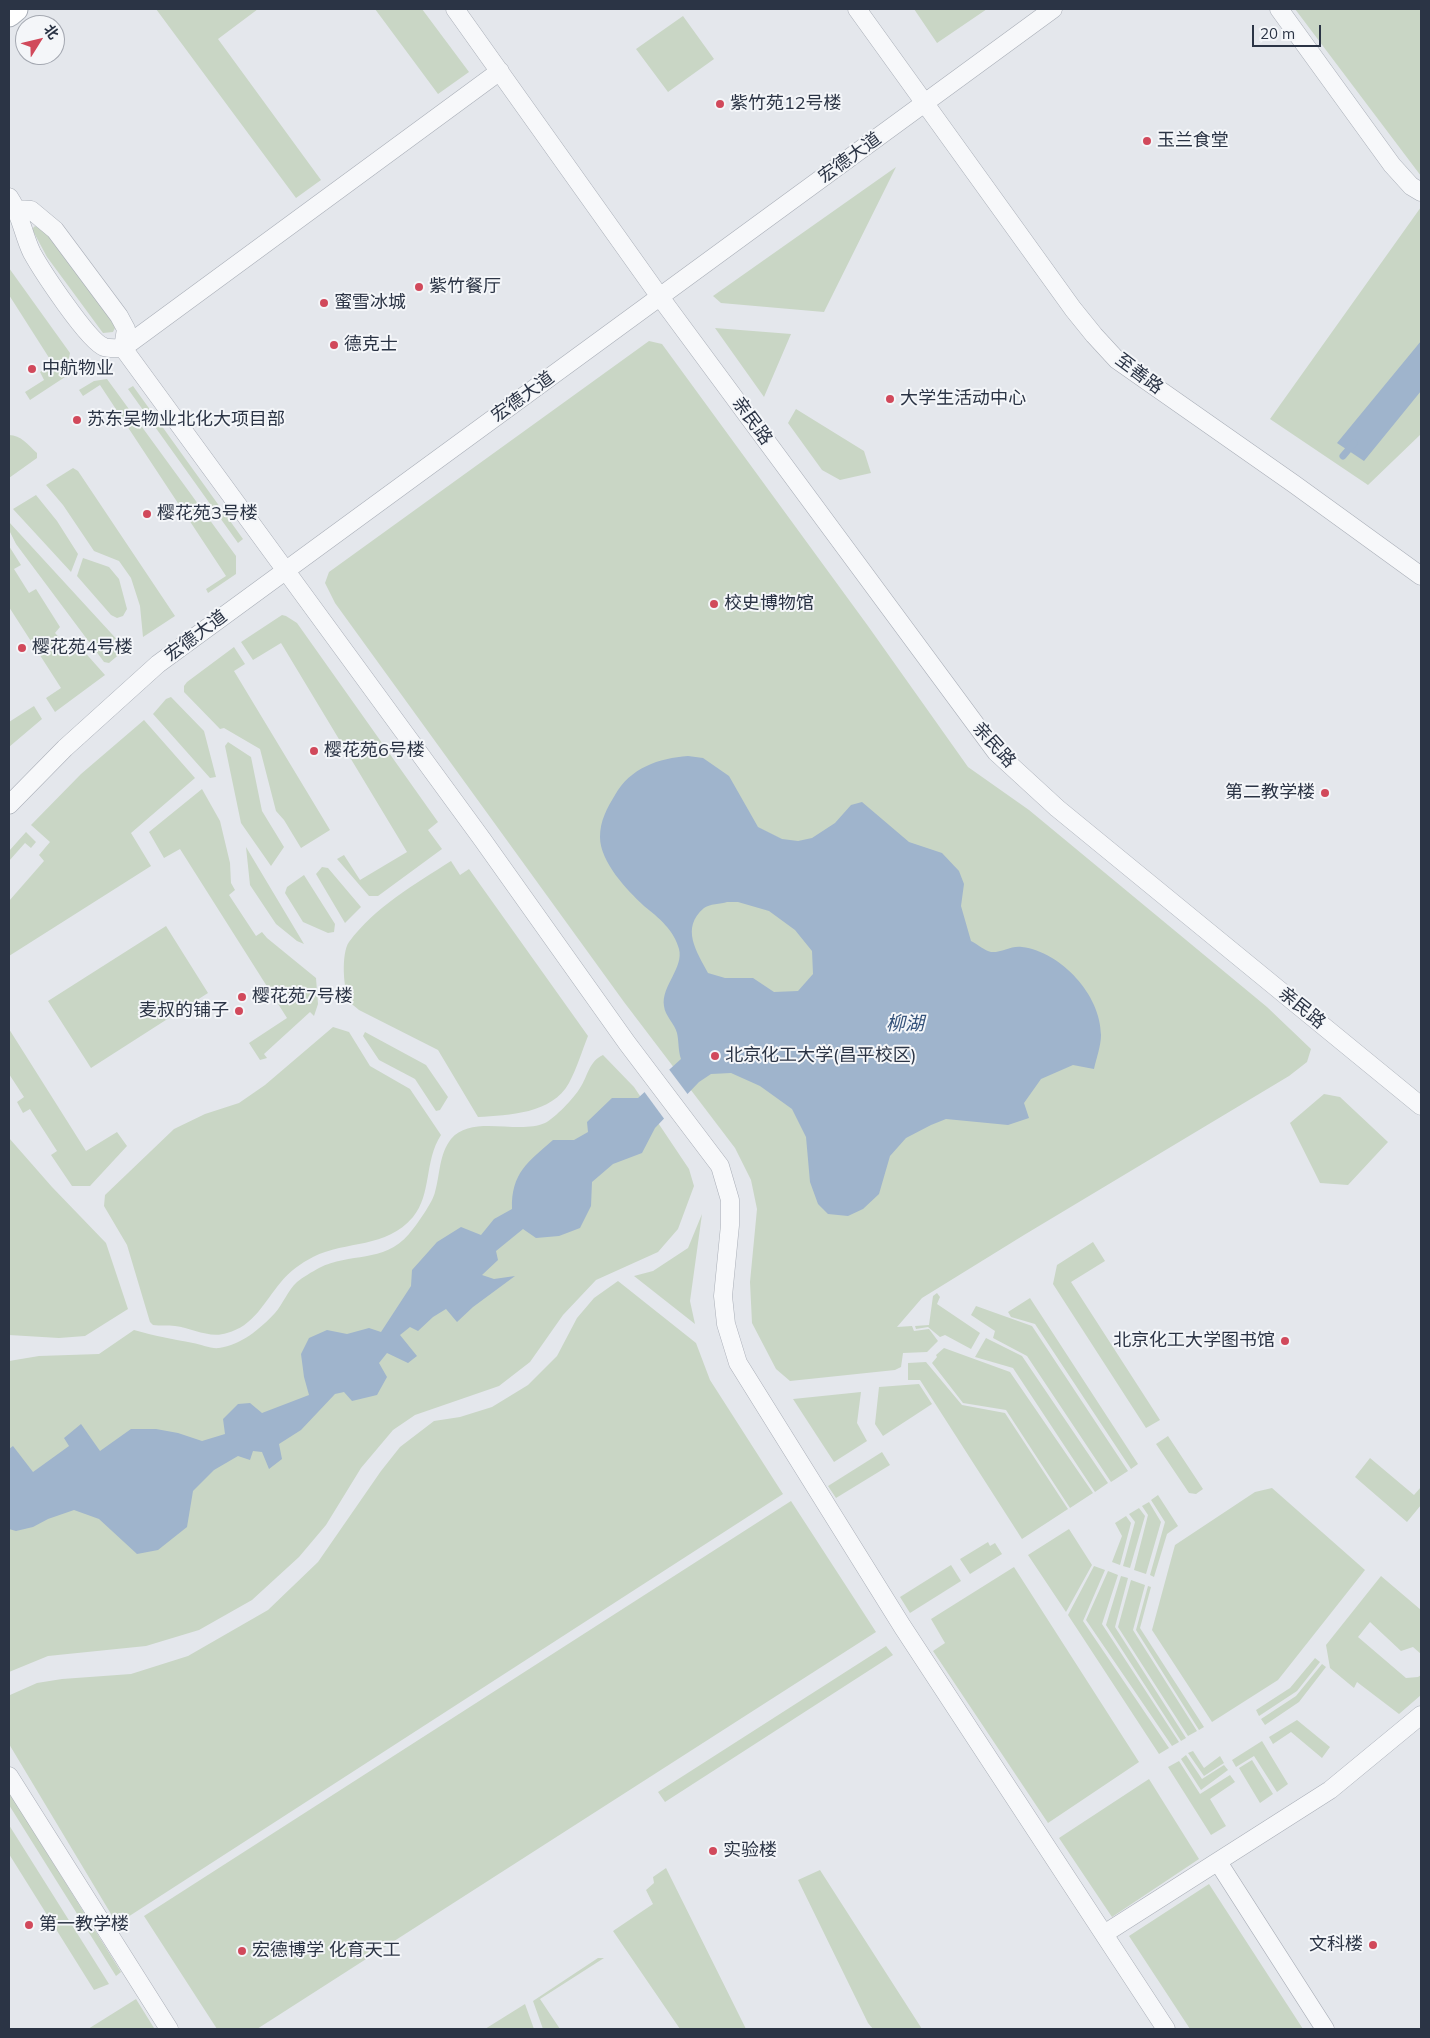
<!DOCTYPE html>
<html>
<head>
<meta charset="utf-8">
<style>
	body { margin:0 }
	#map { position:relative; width:1430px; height:2038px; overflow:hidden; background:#e4e7ec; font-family:Mulish,"Noto Sans SC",sans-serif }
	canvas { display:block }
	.frame { position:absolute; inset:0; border:10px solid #2b3445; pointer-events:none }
	.north { position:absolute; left:15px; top:15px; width:50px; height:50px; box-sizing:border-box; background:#f4f6f9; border:1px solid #a4a8b1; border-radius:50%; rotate:54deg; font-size:14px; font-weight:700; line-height:20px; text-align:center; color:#2b3445 }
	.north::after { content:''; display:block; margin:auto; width:18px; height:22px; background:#d1495b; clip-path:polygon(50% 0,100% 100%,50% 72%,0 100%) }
	.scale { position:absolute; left:1252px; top:25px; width:69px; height:22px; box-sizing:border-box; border:2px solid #2b3445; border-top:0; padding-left:6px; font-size:15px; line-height:18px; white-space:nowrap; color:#2b3445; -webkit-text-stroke:4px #f4f6f9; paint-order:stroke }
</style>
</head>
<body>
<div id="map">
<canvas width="1430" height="2038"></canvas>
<div class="frame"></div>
<div class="north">北</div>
<div class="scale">20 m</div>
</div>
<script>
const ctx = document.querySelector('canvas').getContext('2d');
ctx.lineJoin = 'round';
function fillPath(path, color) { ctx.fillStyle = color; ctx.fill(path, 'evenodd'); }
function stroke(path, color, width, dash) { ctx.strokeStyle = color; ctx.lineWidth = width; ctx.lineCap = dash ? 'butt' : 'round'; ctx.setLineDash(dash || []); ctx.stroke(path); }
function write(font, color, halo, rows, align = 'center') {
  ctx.font = font + ' Mulish,"Noto Sans SC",sans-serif'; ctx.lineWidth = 4; ctx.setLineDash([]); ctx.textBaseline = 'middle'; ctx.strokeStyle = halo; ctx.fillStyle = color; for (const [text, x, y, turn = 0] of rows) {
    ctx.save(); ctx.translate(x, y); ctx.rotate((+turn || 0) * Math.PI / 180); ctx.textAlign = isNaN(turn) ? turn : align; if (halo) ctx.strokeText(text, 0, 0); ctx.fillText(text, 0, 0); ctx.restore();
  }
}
fillPath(new Path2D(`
	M156,9H258L218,39L321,180L296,198Z
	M375,9H422L469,72L438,94Z
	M914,9H987L937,43Z
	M1295,9H1421V176Z
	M683,16L714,59L668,92L636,49Z
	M896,167L824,312L721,303L713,296Z
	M1421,207V434L1368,485L1270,419Z
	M35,226L46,232L113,322L115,328L113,332L103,333L47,257L32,229Z
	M9,268L70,353L65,377L30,400L25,392L44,380L40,372L53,364L9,295Z
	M715,328L791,334L764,397Z
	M649,341L662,344L868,626L968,767L1029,810L1267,1007L1311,1049L1307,1062L1289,1076L1024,1235L922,1298L897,1327L912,1326L914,1331L929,1329L938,1341L927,1352L903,1353L901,1367L895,1370L790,1381L776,1369L752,1323L750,1282L757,1209L751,1180L735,1148L624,1002L335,603L325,583L329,572Z
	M107,379L236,556V574L208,593L206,589L226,576L100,385L83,396L79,390L94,381Z
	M133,386L243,539L238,543L128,389Z
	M796,409L864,451L871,473L840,480L822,470L788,423Z
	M9,435C21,435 28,445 37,453V458L9,478Z
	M73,468L78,471L175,616L143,637L140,606L131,578L119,561L94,551L63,505L46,485Z
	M36,495L57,521L78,554L71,572L13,509Z
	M9,522L122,645V652L109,663L104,662L16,544L9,530Z
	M9,546L21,565L14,569L29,593L36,589L60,627L55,633L74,654L81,648L105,675L55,712L46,698L61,688L9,607Z
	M83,558L109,567L119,579L127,609L123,616L117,618L111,615L77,576Z
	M282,615L286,616L297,623L438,822L428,830L442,849L378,896H369L337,859L344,855L360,880L407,852L281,643L253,660L241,642Z
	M234,647L245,664L234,671L330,830L301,848L284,820L276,811L260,749L224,728L220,729L184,692V686L187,682Z
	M171,697L204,731L216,777L210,778L153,714L166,699Z
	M34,706L42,719L9,747V722Z
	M144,720L195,778L131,833L151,866L9,956V901L44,861L39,855L50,842L31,825L81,774Z
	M228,742L251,757L262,811L284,847L271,866L241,823L225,746Z
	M202,789L220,821L230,863L231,883L235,890L229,895L256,936L262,932L267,938L316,978L318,1004L314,1016L310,1012L264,1054L267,1058L260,1060L249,1043L287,1018L180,849L164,858L149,832Z
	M26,832L36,842L31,848L25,843L9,861V851Z
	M246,847L304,944L297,941L276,924L250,885Z
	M451,861L460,875L469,869L588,1036C582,1051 577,1068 569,1083C552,1114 509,1115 478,1117L438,1050L359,1010C356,1007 352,1005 350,1002C343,991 341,953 349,942C375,907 415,884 451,861Z
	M322,867L328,868L361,907L345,923L316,874Z
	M304,875L335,924L334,932L328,933L303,922L285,893L287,887Z
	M166,926L208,993L91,1068L48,1001Z
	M333,1027L349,1032L370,1066L410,1089L441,1135C424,1161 432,1194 413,1217C386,1249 347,1240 313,1257C301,1263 289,1272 281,1282C264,1302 254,1326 227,1333C210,1339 192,1328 175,1326C168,1325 160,1326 153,1325L150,1322L127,1245L104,1206L105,1195L174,1129L205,1114L239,1103L265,1085Z
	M9,1029L86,1151L117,1132L127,1146L90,1186H72L51,1155L57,1151L30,1109L23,1113L17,1102L24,1097L9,1074Z
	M365,1032L426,1065L448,1097L440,1110L436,1111L415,1079L379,1060L363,1036Z
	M603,1055L634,1087L689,1169L694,1186L678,1229L658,1252L596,1280L563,1315L530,1362L499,1386L415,1415L393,1430L361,1468L326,1525L299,1557L252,1600L199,1630L146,1646L48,1656L9,1672V1361L39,1356L99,1354L134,1330C154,1336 173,1339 193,1343C200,1344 211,1349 219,1348C241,1345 260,1329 275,1313C283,1304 288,1290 297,1282C303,1277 312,1272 319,1268C350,1252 383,1264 409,1234C416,1226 433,1202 435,1192C440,1175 439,1154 451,1139C472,1114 518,1135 545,1123C555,1118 574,1098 580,1088C588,1076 589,1061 603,1055Z
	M1324,1094L1340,1097L1388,1142L1348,1185L1320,1183L1290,1123Z
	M9,1138L52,1187L106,1243L128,1309L85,1336L59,1338L9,1335Z
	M702,1214L690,1301L695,1324L634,1276L653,1271L688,1248Z
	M1093,1242L1105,1261L1071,1282L1160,1420L1146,1428L1053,1284L1057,1265Z
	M618,1281L696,1343L710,1380L783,1494L117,1924L9,1744L10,1695L37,1683L62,1679L131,1674L188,1656L268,1610L318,1562L381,1471L400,1447L434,1421L460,1417L492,1407L528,1385L557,1356L577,1318L594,1298Z
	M937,1293L940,1297L937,1304L980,1333L971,1349L945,1335L940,1337L928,1327L916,1329L915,1326L929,1325L933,1296Z
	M1030,1298L1138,1464L1131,1469L1035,1324L1011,1317L1008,1312Z
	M976,1306L1032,1326L1128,1471L1111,1482L1027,1356L993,1338L995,1331L971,1315Z
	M986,1338L1022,1356L1108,1483L1095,1492L1013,1368L975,1357Z
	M944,1348L1010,1372L1093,1493L1070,1508L1006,1410L963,1403L932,1363L937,1357L936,1355Z
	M926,1362L962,1405L1005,1413L1068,1509L1022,1539L920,1380H908V1363Z
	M919,1384L932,1404L883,1436L875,1424L879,1387Z
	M861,1392L857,1423L867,1441L834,1462L793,1399Z
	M1168,1436L1203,1489L1196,1494L1189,1493L1156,1444Z
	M882,1452L890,1465L836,1498L828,1486Z
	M1370,1458L1414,1495L1421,1487V1505L1407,1522L1355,1477Z
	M1272,1488L1365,1570L1278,1680L1212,1722L1152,1630L1175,1545L1255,1492Z
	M1158,1495L1178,1526L1167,1534L1154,1577L1150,1575L1165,1522L1151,1500Z
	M791,1501L876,1632L257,2029H217L144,1916Z
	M1149,1502L1161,1522L1146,1574L1134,1570L1148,1515L1142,1506Z
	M1139,1508L1145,1516L1130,1568L1123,1566L1135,1522L1129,1514Z
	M1126,1516L1131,1523L1120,1565L1112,1562L1122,1536L1115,1523Z
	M1069,1529L1092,1565L1066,1612L1028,1555Z
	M988,1542L990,1546L995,1543L1002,1554L970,1574L960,1559Z
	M951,1565L961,1581L910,1613L900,1597Z
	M1094,1566L1105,1570L1083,1621L1169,1748L1159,1754L1068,1615Z
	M1014,1567L1139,1762L1048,1823L933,1651L945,1643L931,1619Z
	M1108,1571L1118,1575L1102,1624L1179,1742L1172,1746L1086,1620Z
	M1121,1576L1128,1578L1115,1627L1186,1738L1181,1741L1106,1625Z
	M1381,1576L1421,1610V1654L1413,1647L1401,1651L1370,1622L1358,1637L1406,1678L1418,1677L1421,1675V1695L1399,1714L1357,1682L1354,1688L1330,1668L1326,1645Z
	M1131,1580L1145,1585L1133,1630L1197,1731L1188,1736L1118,1627Z
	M1148,1586L1151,1587L1140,1628L1204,1727L1199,1730L1136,1630Z
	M886,1646L893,1655L665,1802L658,1792Z
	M1315,1658L1320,1662L1297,1691L1259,1716L1256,1710L1290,1688Z
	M1322,1664L1326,1667L1299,1702L1265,1725L1261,1719L1296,1696Z
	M1297,1720L1330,1747L1322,1758L1291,1732L1273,1744L1269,1737Z
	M1262,1741L1288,1784L1277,1792L1254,1756L1236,1767L1232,1760Z
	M1193,1751L1204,1768L1220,1756L1224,1763L1204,1776L1188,1753Z
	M1186,1755L1202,1779L1224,1765L1228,1770L1201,1790L1181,1759Z
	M1252,1760L1273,1794L1260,1803L1239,1768Z
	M1179,1761L1200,1794L1230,1775L1235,1782L1210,1799L1226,1826L1211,1835L1168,1767Z
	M1149,1779L1199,1859L1112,1917L1059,1838Z
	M9,1792L121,1972L116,1976L9,1805Z
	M9,1825L109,1984L94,1990L9,1854Z
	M666,1868L746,2029H680L613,1931L653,1904L646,1890L654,1883L653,1877Z
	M820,1870L922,2029H873L868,2023L798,1880Z
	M1209,1884L1303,2029H1190L1129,1936Z
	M598,1958H604L540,1999L560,2029H543L533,2001Z
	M136,1999L154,2028L152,2029H88Z
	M525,2004L534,2029H485Z`), '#c9d6c5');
fillPath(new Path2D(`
	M1421,341V391L1364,461L1337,443Z
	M688,756L703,758L729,776L758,827L782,839L798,841L812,838L835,823L851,805L862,802L909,842L942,853L959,871L964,884L961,906L971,941C977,944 985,951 991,952C1001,953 1012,945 1022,947C1061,952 1101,995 1101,1035C1101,1046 1096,1059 1094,1069L1073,1065L1041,1079L1024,1103L1029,1118L1008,1125L946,1119L931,1125L906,1138L890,1156L879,1194L863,1209L848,1216L828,1214L818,1204L810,1182L806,1137L792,1109L760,1086L731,1073L711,1074L699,1082L655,1128L642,1153L613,1164L592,1182L591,1206L580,1228L559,1236L536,1238L523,1229L496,1251L498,1260L482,1275L494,1279L515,1276L473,1307L457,1322L446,1309L433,1317L418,1331L410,1327L400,1335L417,1356L408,1363L387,1353L379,1363L387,1377L377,1395L352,1401L344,1392L335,1394L301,1430L279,1444L282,1459L269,1469L262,1452L253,1451L250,1460L238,1456L214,1470L193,1491L187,1527L158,1550L137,1554L99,1519L74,1510L48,1519L33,1527L16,1531L9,1529V1449L13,1446L33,1472L69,1446L64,1438L81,1424L100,1451L131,1429H156L178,1433L202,1441L225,1434L223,1419L238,1404L250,1403L262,1413L309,1395L304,1377L301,1354L309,1338L327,1330L347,1334L369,1328L381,1332L411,1286L412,1270L437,1242L461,1227L481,1235L494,1219L512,1209C511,1173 528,1162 553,1140H574L588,1132L587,1122L612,1098H638L681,1059C678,1050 679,1042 677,1033C675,1024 665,1016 664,1006C661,986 684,968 679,949C674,930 659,918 644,906C627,890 600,862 600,837C600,821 607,808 615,795C630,768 659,758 688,756ZM727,902H738L769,911L795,930L812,951L813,974L798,991L774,992L753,978H725L708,973C697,952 680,928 704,908C709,904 721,904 727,902Z`), '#9fb4cc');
fillPath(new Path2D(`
	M668,1068L689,1096L665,1120L643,1090Z`), '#e4e7ec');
stroke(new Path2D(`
	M1343,456L1354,443`), '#9fb4cc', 7);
const minor = new Path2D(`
	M455,9L660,297L996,752L1057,808L1421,1106
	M857,9L1073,309L1094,335L1117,360L1294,484L1421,576
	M1279,9L1392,165L1411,186L1421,192
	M9,197C21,214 23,235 32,253C42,271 88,341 104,347C110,349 117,348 123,348L500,71
	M17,209L31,210L55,230L119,316L126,329L123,348L482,839L627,1043L720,1166L730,1200V1225L723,1296L726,1324L738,1363L902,1626L1166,2029
	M9,805L65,748L158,664L1053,9
	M9,1776L169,2029
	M1218,1862L1325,2029
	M1104,1934L1330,1790L1421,1715`);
const secondary = new Path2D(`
	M9,14L15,9`);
stroke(minor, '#a9aeb7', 19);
stroke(secondary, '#a9aeb7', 27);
stroke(minor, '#f7f8fa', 18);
stroke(secondary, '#fff', 25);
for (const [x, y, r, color] of [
	[720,104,5,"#d1495b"],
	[1147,141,5,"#d1495b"],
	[419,287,5,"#d1495b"],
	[324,303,5,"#d1495b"],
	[334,345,5,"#d1495b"],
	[32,369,5,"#d1495b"],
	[890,399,5,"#d1495b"],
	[77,420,5,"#d1495b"],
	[147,514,5,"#d1495b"],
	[714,604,5,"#d1495b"],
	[22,648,5,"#d1495b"],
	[314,751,5,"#d1495b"],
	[1325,793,5,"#d1495b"],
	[242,997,5,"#d1495b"],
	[239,1011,5,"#d1495b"],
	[715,1056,5,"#d1495b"],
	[1285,1341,5,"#d1495b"],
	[713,1851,5,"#d1495b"],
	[29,1925,5,"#d1495b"],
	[1373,1945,5,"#d1495b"],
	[242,1951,5,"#d1495b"]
]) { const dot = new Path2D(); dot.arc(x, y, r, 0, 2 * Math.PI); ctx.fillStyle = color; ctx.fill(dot); stroke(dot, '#f4f6f9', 2); }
write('18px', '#2b3445', '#f4f6f9', [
	["紫竹苑12号楼",730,104],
	["玉兰食堂",1157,141],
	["紫竹餐厅",429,287],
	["蜜雪冰城",334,303],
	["德克士",344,345],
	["中航物业",42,369],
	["大学生活动中心",900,399],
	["苏东吴物业北化大项目部",87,420],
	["樱花苑3号楼",157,514],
	["校史博物馆",724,604],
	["樱花苑4号楼",32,648],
	["樱花苑6号楼",324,751],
	["第二教学楼",1315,793,"right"],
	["樱花苑7号楼",252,997],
	["麦叔的铺子",229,1011,"right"],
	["北京化工大学(昌平校区)",725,1056],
	["北京化工大学图书馆",1275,1341,"right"],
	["实验楼",723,1851],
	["第一教学楼",39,1925],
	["文科楼",1363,1945,"right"],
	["宏德博学 化育天工",252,1951]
], 'left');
write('18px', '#2b3445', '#f4f6f9', [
	["宏德大道",850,158,-36],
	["至善路",1139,374,37],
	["宏德大道",523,397,-36],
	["亲民路",752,421,54],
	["宏德大道",196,636,-37],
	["亲民路",994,745,48],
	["亲民路",1302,1008,39]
]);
write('italic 19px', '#34527a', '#f4f6f9', [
	["柳湖",905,1024]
]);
</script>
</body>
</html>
